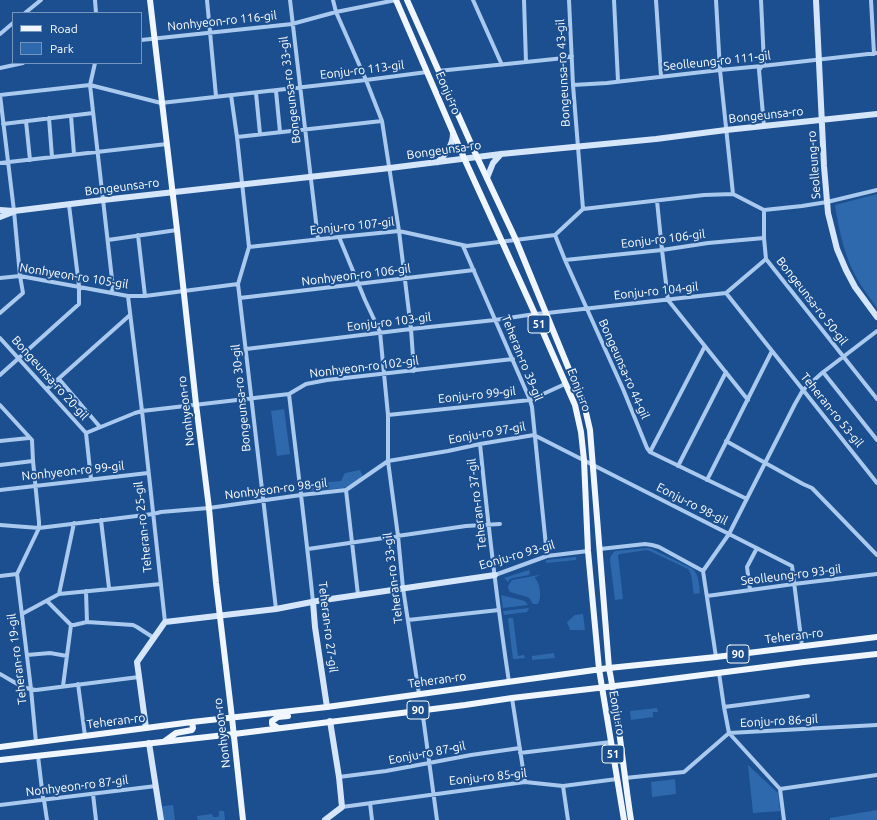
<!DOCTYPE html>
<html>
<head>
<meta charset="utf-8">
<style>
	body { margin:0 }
	#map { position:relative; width:877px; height:820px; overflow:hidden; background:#1b4f8f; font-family:Ubuntu,sans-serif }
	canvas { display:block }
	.legend { position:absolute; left:12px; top:12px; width:130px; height:52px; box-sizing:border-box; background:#1b4f8f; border:1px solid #7695bc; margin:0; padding:5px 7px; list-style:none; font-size:12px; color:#fff }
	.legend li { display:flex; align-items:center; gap:8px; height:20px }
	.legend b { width:20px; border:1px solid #7695bc }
</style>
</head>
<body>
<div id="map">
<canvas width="877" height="820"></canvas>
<ul class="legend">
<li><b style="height:5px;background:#f0f6ff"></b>Road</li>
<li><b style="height:11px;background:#2e69ad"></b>Park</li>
</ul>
</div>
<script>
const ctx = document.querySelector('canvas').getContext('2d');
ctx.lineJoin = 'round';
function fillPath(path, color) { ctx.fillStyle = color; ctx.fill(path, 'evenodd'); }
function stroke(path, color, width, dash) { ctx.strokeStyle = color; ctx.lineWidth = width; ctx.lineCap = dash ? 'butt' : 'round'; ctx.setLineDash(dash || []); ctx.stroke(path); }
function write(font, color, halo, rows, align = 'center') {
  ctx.font = font + ' Ubuntu,sans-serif'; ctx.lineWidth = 4; ctx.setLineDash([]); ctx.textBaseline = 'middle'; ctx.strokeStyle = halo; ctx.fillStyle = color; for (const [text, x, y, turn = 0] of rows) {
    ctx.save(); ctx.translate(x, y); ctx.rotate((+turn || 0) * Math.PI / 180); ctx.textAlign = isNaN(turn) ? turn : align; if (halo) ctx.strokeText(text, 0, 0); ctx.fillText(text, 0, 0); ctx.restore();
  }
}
fillPath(new Path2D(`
	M877,194V308C871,299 864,291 859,282C845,259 839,231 835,205Z
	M284,409L290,454L277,456L271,411Z
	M360,470L362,474V478L344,488L308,491L306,489L305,483L309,481L310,484L341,481L345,473Z
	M647,548H650L693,569C699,575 699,585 700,593L694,594C692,586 693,576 688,569L650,551L647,550L620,554L618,555L623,599L615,600L610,560C610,556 612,554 615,551Z
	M576,557V560L546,563V560Z
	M529,570L530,572L529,575L513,578L510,579L508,582L504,578Z
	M539,575V576L535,577V578C540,584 542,596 538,604H533L529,598L527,597L510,592L508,588V586L512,580Z
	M501,595L525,601L528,605L503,608Z
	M529,608L527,612L504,615L503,611Z
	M583,614L585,630H570L567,622L575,615Z
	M509,618H513L518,656L524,655L525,658L515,659H513L508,619Z
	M554,653L555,658L532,660V656Z
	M657,708L658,712H653V717L631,720L630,711Z
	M748,765L778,793L780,811L753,813Z
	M675,779L676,794L652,797L651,782Z
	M173,805L175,820H163L162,808L163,806Z
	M877,810V820H830V818Z
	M219,811H224L225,820H198L197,816L212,814L213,817H218L219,815Z`), '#2e69ad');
stroke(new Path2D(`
	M95,0L96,13
	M207,0L216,96
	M290,0L318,239
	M333,0L336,12L366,80L382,121L399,231L411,329L414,371
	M473,0L502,65
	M524,0L526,62
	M569,0L573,85L583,209
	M614,0L618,81
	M656,0L661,76
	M716,0L720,70L733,194
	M761,0L764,63L759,70L764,126
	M871,0L874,54
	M25,13L41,0
	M0,34L13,23
	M141,40L292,24L336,12L396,0
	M95,63L90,85L113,288L111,293
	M0,68L23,63
	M438,71L526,62L564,58L572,56
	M573,85L607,83L720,70L762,66L877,53
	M276,91L280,132
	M256,93L260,134
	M0,95L90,85L161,103L366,80L427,72
	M0,95L14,211L20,276L23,293L0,313
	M231,95L237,137L249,247L238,284L276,609
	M71,116L74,154
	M49,118L52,157
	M26,121L30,160
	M3,124L93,113
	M237,137L382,121
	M0,163L167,144
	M657,201L662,250L668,300L748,400
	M764,210V238L766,259L877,399
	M138,235L145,296
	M555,235L565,260L623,389L647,448L650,452L747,499
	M339,237L365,300L380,332L388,415V461L398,536L403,588L419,694
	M108,240L177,230
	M463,246L530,400L532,407L547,556
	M249,247L339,237L399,231L467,246L555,235L583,209L704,195L733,194L764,210L802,206L827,202L877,190
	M565,260L662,250L708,243L764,238
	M0,278L20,276L128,296H145L238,284
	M726,293L877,483
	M128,296L142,411L165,622
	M240,298L474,270
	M0,338L86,433L91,479
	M246,349L411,329L495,320L535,314L547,313L726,293L766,259
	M823,372L877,440
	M0,375L79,304V286L69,205
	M59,379L100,427
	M47,389L130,315
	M289,394C297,463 306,533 313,602
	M0,405L32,440L33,461L39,522V528L17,574L31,689L36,742
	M388,415L530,400L565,384
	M86,433L135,413L142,411L289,394L306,384L327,380L513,359
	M0,441L29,438
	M726,441L803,484L812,488L877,555
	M480,444C488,523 497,603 509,682
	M650,452L705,346
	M0,465L33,461
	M678,466L726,372
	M707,480L772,351
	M0,490L148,473
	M346,490L358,595
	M101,520L109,588
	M0,525L39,528L153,514L161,512L209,508L301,495L346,490L388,461L448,451L480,444L534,435L792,566L802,646
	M308,549L466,526L500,524
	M600,549L645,544L652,545L659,547L703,571
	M495,575L547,556L588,551
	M0,576L17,574
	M750,590L747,567L757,548
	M86,591L87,622
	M59,594L74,523
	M707,596L794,584L877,574
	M47,601L71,625
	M22,614L59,594L161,584
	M408,620L499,610
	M71,625H74L87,622L133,625L137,627L154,638
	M27,655L50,653L67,656
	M716,657L703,571L729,534L795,404L803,390L822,373L877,331
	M719,673L724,707L729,733L780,789
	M0,674C11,680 23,689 36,690L139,677
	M78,684L85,736
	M63,686L71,625
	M512,698L525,782
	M724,707L808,696
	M422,709L437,820
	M520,753L611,742
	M38,756L43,798L44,800L47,820
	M339,777L386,771L429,763L471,755L520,748
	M625,778L684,772L729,733L877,725
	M563,786L568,820
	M780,789L877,775
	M780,789L784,820
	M93,794L96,820
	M370,803L372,820
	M0,805L156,786
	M342,807L525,782L563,786L617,779`), '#a9c9ee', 4);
stroke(new Path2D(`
	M816,0L824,166L828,213L837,249L846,270L855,287L877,317
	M438,162C446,153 453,146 453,133
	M487,178L493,163L501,154
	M0,210L14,211L103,200L390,168L501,154L656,139L726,130L877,114
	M0,217L13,212
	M313,602L315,627L327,707
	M146,728L137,662L165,622L276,609L317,601L495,575
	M149,743L161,820
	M325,820L342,807L339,777L330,721`), '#d6e6fa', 6);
stroke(new Path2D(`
	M150,0L177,230L196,404L209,508L216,583L232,718L243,820
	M396,0L464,158L535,314L575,405L581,432L584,460L588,551L599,669L624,820
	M407,0L477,157L516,240L575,384L584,404L590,430L609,668C619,718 623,769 631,820
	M278,728L272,724V721L278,717L288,716
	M165,741L176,733L192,730L193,728L192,722
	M0,747L192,722L327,707L609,668L716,657L877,637
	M0,760L234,734L465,705L512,698L632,684L804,662L877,654`), '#f0f6ff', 6);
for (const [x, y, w] of [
	[539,324,22],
	[738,654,22],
	[418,710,22],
	[613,754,22]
]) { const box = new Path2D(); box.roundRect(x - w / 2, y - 9, w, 18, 3); ctx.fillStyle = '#1b4f8f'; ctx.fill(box); stroke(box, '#fff', 1); }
write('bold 11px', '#fff', null, [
	["51",539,324],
	["90",738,654],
	["90",418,710],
	["51",613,754]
]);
write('12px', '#fff', '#1b4f8f', [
	["Nonhyeon-ro 116-gil",222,21,-6],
	["Seolleung-ro 111-gil",717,61,-6],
	["Eonju-ro 113-gil",362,70,-7],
	["Bongeunsa-ro 43-gil",563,73,-93],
	["Bongeunsa-ro 33-gil",290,90,-97],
	["Eonju-ro",448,93,67],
	["Bongeunsa-ro",766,115,-6],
	["Bongeunsa-ro",444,150,-8],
	["Seolleung-ro",814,165,-94],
	["Bongeunsa-ro",122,187,-7],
	["Eonju-ro 107-gil",352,226,-6],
	["Eonju-ro 106-gil",663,239,-7],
	["Nonhyeon-ro 106-gil",356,275,-7],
	["Nonhyeon-ro 105-gil",74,276,9],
	["Eonju-ro 104-gil",656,291,-6],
	["Bongeunsa-ro 50-gil",812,301,52],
	["Eonju-ro 103-gil",389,322,-7],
	["Teheran-ro 39-gil",522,358,68],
	["Nonhyeon-ro 102-gil",364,367,-7],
	["Bongeunsa-ro 44-gil",624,369,66],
	["Bongeunsa-ro 20-gil",50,378,48],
	["Eonju-ro",579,390,69],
	["Eonju-ro 99-gil",477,395,-6],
	["Bongeunsa-ro 30-gil",241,398,-96],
	["Teheran-ro 53-gil",832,410,51],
	["Nonhyeon-ro",186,411,-97],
	["Eonju-ro 97-gil",487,433,-10],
	["Nonhyeon-ro 99-gil",73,471,-6],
	["Nonhyeon-ro 98-gil",276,489,-7],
	["Teheran-ro 37-gil",477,504,-97],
	["Eonju-ro 98-gil",692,504,27],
	["Teheran-ro 25-gil",143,527,-96],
	["Eonju-ro 93-gil",517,555,-16],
	["Seolleung-ro 93-gil",791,575,-7],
	["Teheran-ro 33-gil",393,578,-97],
	["Teheran-ro 27-gil",328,627,83],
	["Teheran-ro",794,636,-7],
	["Teheran-ro 19-gil",17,659,-97],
	["Teheran-ro",437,680,-8],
	["Eonju-ro",617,713,80],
	["Teheran-ro",116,721,-7],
	["Eonju-ro 86-gil",779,721,-3],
	["Nonhyeon-ro",222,733,-97],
	["Eonju-ro 87-gil",427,753,-11],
	["Eonju-ro 85-gil",488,777,-6],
	["Nonhyeon-ro 87-gil",77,786,-7]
]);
</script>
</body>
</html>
